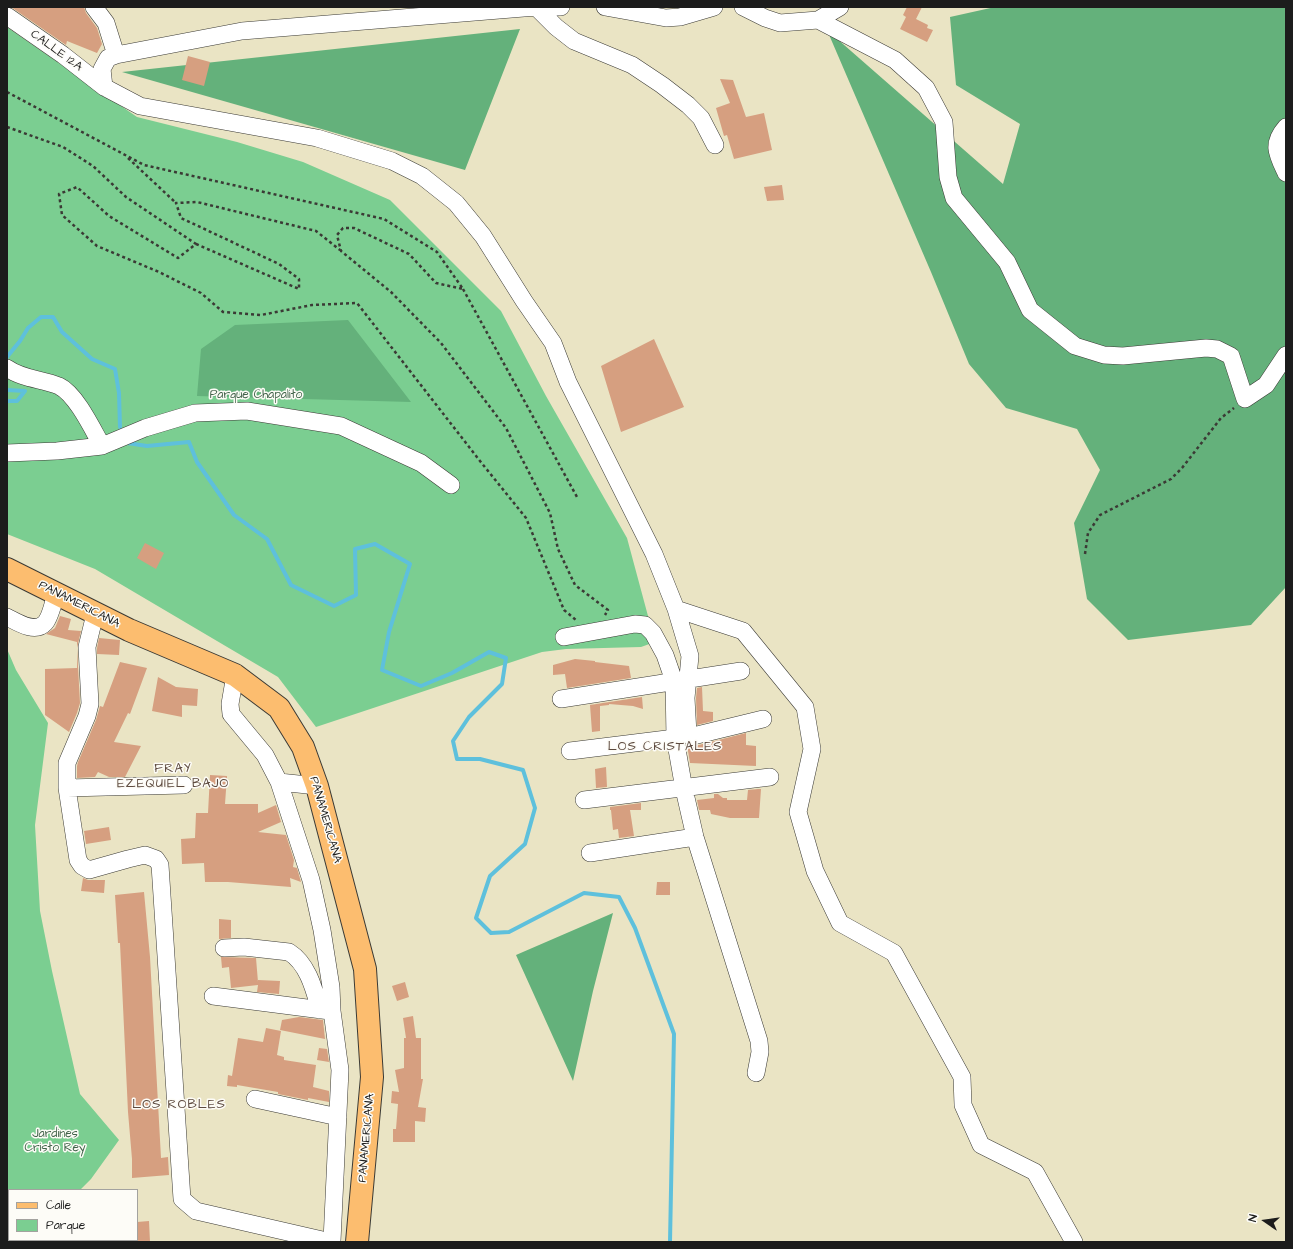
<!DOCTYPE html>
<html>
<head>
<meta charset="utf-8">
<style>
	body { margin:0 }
	#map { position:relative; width:1293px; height:1249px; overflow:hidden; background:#eae4c4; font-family:"Architects Daughter",sans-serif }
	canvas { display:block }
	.frame { position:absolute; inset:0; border:8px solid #1c1c1c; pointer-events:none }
	.legend { position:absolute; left:8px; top:1189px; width:130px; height:52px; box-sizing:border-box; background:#fdfcf7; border:1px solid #a3a29f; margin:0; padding:5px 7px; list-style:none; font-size:12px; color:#1c1c1c }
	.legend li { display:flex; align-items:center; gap:8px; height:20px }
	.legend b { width:20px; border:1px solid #a3a29f }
	.north { position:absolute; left:1245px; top:1201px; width:40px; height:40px; -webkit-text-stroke:3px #fdfcf7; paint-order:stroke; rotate:283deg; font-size:11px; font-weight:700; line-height:16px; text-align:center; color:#1c1c1c }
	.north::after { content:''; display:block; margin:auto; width:14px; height:18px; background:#1c1c1c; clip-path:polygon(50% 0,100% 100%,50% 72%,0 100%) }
</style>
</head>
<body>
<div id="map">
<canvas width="1293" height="1249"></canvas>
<div class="frame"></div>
<ul class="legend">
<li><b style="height:5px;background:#fcbd6f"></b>Calle</li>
<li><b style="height:11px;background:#7bce91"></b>Parque</li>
</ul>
<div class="north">N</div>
</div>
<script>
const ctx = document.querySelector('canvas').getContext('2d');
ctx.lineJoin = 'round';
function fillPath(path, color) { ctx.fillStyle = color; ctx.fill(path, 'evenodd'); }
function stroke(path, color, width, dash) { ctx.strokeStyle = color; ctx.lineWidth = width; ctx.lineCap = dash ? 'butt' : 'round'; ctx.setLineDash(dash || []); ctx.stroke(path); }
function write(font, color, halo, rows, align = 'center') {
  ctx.font = font + ' "Architects Daughter",sans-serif'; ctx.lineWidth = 3; ctx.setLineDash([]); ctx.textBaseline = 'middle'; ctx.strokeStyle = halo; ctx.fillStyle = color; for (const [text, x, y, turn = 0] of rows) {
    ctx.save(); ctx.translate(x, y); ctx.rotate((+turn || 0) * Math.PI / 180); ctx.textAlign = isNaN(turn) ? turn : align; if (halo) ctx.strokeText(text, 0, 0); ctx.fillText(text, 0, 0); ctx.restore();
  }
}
fillPath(new Path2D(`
	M7,27L137,117L237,142L303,162L390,200L501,311L546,396L627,538L655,642L641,647L566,649L542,652L316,727L278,677L95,569L7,534Z
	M7,649L16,670L48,723L35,825L40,911L52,971L80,1094L119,1140L91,1179L80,1190H9V1240H84V1242H7Z`), '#7bce91');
fillPath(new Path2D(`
	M995,7H1286V587L1251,625L1128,640L1087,599L1074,523L1100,470L1077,429L1006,408L969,364L931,272L827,30L1003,184L1020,124L956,85L950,17Z
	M520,29L465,170L122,72Z
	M348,320L411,402L197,396L201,349L235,325Z
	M613,913L593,991L573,1081L516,955Z`), '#64b17b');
stroke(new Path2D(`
	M7,357L20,341L28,328L41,317H53L62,332L92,359L115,369L119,393L120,427
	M7,390L25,391L17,401H7
	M127,443L147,446L189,442L197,462L234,515L267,539L291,585L334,606L356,595L355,549L375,544L410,564L389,632L382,670L421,686L452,673L489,652L506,658L502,684L469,717L453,741L457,759H480L523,770L535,808L525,844L490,876L476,918L491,933L509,932L584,893L619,897L635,928L674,1034L670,1242`), '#5ec0dc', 4);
fillPath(new Path2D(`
	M11,7H84L86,13L97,28L102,44L97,53L67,41L66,45Z
	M907,7H922L916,19L928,25L927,28L933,30L927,42L900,29L906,17L903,15Z
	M188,56L210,62L204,86L182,80Z
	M720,79L733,80L746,117L764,113L772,150L734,159L727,135L724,136L716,108L730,103Z
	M782,185L784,200L767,201L764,187Z
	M654,339L684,407L621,432L601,366Z
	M145,543L164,553L156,569L137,558Z
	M60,616L71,619L68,630L81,631L77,648L80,703L77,713L69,732L45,715V669L77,668V642L46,634L55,628Z
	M99,638L120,640L119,655L97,654V648Z
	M575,659L595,661V662L629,666L631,678L567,688L565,674L553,675V665Z
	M120,662L147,668L130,714L128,713L114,742L141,746L125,777H109L98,772L95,777L77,778V766L78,762L96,720L100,706L103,707Z
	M158,677L176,687L198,689L197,706L182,705V717L152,711Z
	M702,687L703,711L713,712V721L697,725L696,698L697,688Z
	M642,697L643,709L633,706L609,704V705L600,706V731L592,732L590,705Z
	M746,733V745L756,746V766L690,763L687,745L695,746Z
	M606,767L607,787L596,788L595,769Z
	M210,775L227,776L225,804H258V813L276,805L281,822L258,832L286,835L294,860L293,867L297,868L301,882L290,878L291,887L228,882H205L204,863L182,864L181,839L195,838L196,813H208Z
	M758,789H761L759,818H730L711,814L710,810H699L697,800L714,798V794H718L723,798H727V800H747L748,790Z
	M641,803V810H630L634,836L619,838L618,829L613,830L611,810H610V807Z
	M109,827L111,840L86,844L84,831Z
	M83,878L88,880H105L104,893L81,891Z
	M657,882H670V895H656Z
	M144,892L150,957L161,1158L168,1157L169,1175L132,1178V1159L128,1112L120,943H118L115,895Z
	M219,919L231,920V938L219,939Z
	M221,957L256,958L258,982V980L280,981L279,994L257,992L258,985L231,988L229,967L222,968Z
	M405,982L409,997L397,1001L392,986Z
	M413,1016L416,1038H421V1079H423L418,1107L426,1108L425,1122L415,1121V1142H393V1129H396L398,1104L391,1103L392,1091L399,1092L395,1070L404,1068V1038H406L403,1018Z
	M299,1017L323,1020L325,1039L280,1030L282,1020Z
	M266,1028L281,1031L277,1055L284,1057V1060L316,1065L313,1087L329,1091V1102L308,1098V1100L278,1094V1092L237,1085V1087L227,1086L228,1075L232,1076L238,1038L263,1042Z
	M319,1048L327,1049L329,1062L317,1060Z
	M149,1221L150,1242H137V1222Z`), '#d69f80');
const minor = new Path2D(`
	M94,7L106,23L116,55
	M536,7L556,27L574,41L632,65L662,85L688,105L701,118L715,145
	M605,7L666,18L680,17L714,7
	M743,7L765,18L780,23L818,20L840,7
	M7,16L63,55L104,87L140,106L317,138L392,161L422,176L456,203L483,236L524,301L553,343L568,382L654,554L676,609L743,631L805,707L812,749L798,812L815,871L840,923L894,953L962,1077L963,1105L981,1145L1035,1172L1074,1242
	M818,20L895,60L926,88L944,122L948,177L954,198L1007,262L1030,310L1075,346L1104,355L1123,356L1206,348L1217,349L1231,356L1245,399L1266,385L1286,355
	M104,87L102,69L108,58L116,55L242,31L536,7H561
	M1286,127C1271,144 1277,154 1286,173
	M7,368C22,379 42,379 59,386C76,394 93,430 102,446
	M7,453L57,451L102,446L145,428L195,413L247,411L341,426L421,463L451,485
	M676,609L690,656L686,698L688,734L690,736H693L763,719
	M95,614L87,647L90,704L87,716L67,763V788L78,860L82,866L89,870L128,859L145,855L156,859L160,865L182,1199L196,1211L331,1242
	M7,617C17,622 35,634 45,623C50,618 54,601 56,593
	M564,637L635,624L645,625L653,633L665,655L674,681L675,738L684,789L695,837L759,1041L760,1052L756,1073
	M235,675L230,704L231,714L265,755L279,782L311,880L322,930L331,987L332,1011L340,1070L332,1241
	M561,699L741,671
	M570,751L675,738
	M279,782L317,786
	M67,788L184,785
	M584,800L770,777
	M590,853L695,837
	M224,948L244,947L289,952C308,964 314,989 320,1010
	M213,996L330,1011
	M255,1099L338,1117
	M101,1240L102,1242`);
const major = new Path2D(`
	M7,569L129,630L235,675L279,708L303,747L317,786L365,969L372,1077L357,1242`);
stroke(minor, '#3b3a35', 18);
stroke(major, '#3b3a35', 24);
stroke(new Path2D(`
	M7,92L144,165L384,219L437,252L463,289L436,283L409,254L354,228H343L337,235L341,251L391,292L441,343L506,428L550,513L558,549L575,585L608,610L605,615
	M7,127L63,147L93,166L126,197L196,244L178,258L109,216L77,187L59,194L62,215L97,246L159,272L201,293L223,312L261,315L312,305L357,303L480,461L526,518L564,610L576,620
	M128,158L176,203
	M196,244L299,289V279L279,264L181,218L176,203L197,202L316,231L340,250
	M463,289L577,497
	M1085,554L1088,533L1100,515L1171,479L1182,468L1221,418L1234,408`), '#3b3a35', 2.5, [3, 3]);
stroke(minor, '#fff', 17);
stroke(major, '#fcbd6f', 22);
write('12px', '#1c1c1c', '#fdfcf7', [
	["CALLE 12A",56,51,36],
	["PANAMERICANA",79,605,27],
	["PANAMERICANA",325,820,74],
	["PANAMERICANA",367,1138,-85]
]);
write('12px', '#42634b', '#fdfcf7', [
	["Parque Chapalito",256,395],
	["Jardines",55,1134],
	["Cristo Rey",55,1148]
]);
ctx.letterSpacing = '1px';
write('13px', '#5d4a3f', '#fdfcf7', [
	["LOS CRISTALES",665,747],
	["FRAY",173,769],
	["EZEQUIEL BAJO",173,784],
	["LOS ROBLES",179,1105]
]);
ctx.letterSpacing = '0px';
</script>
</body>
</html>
